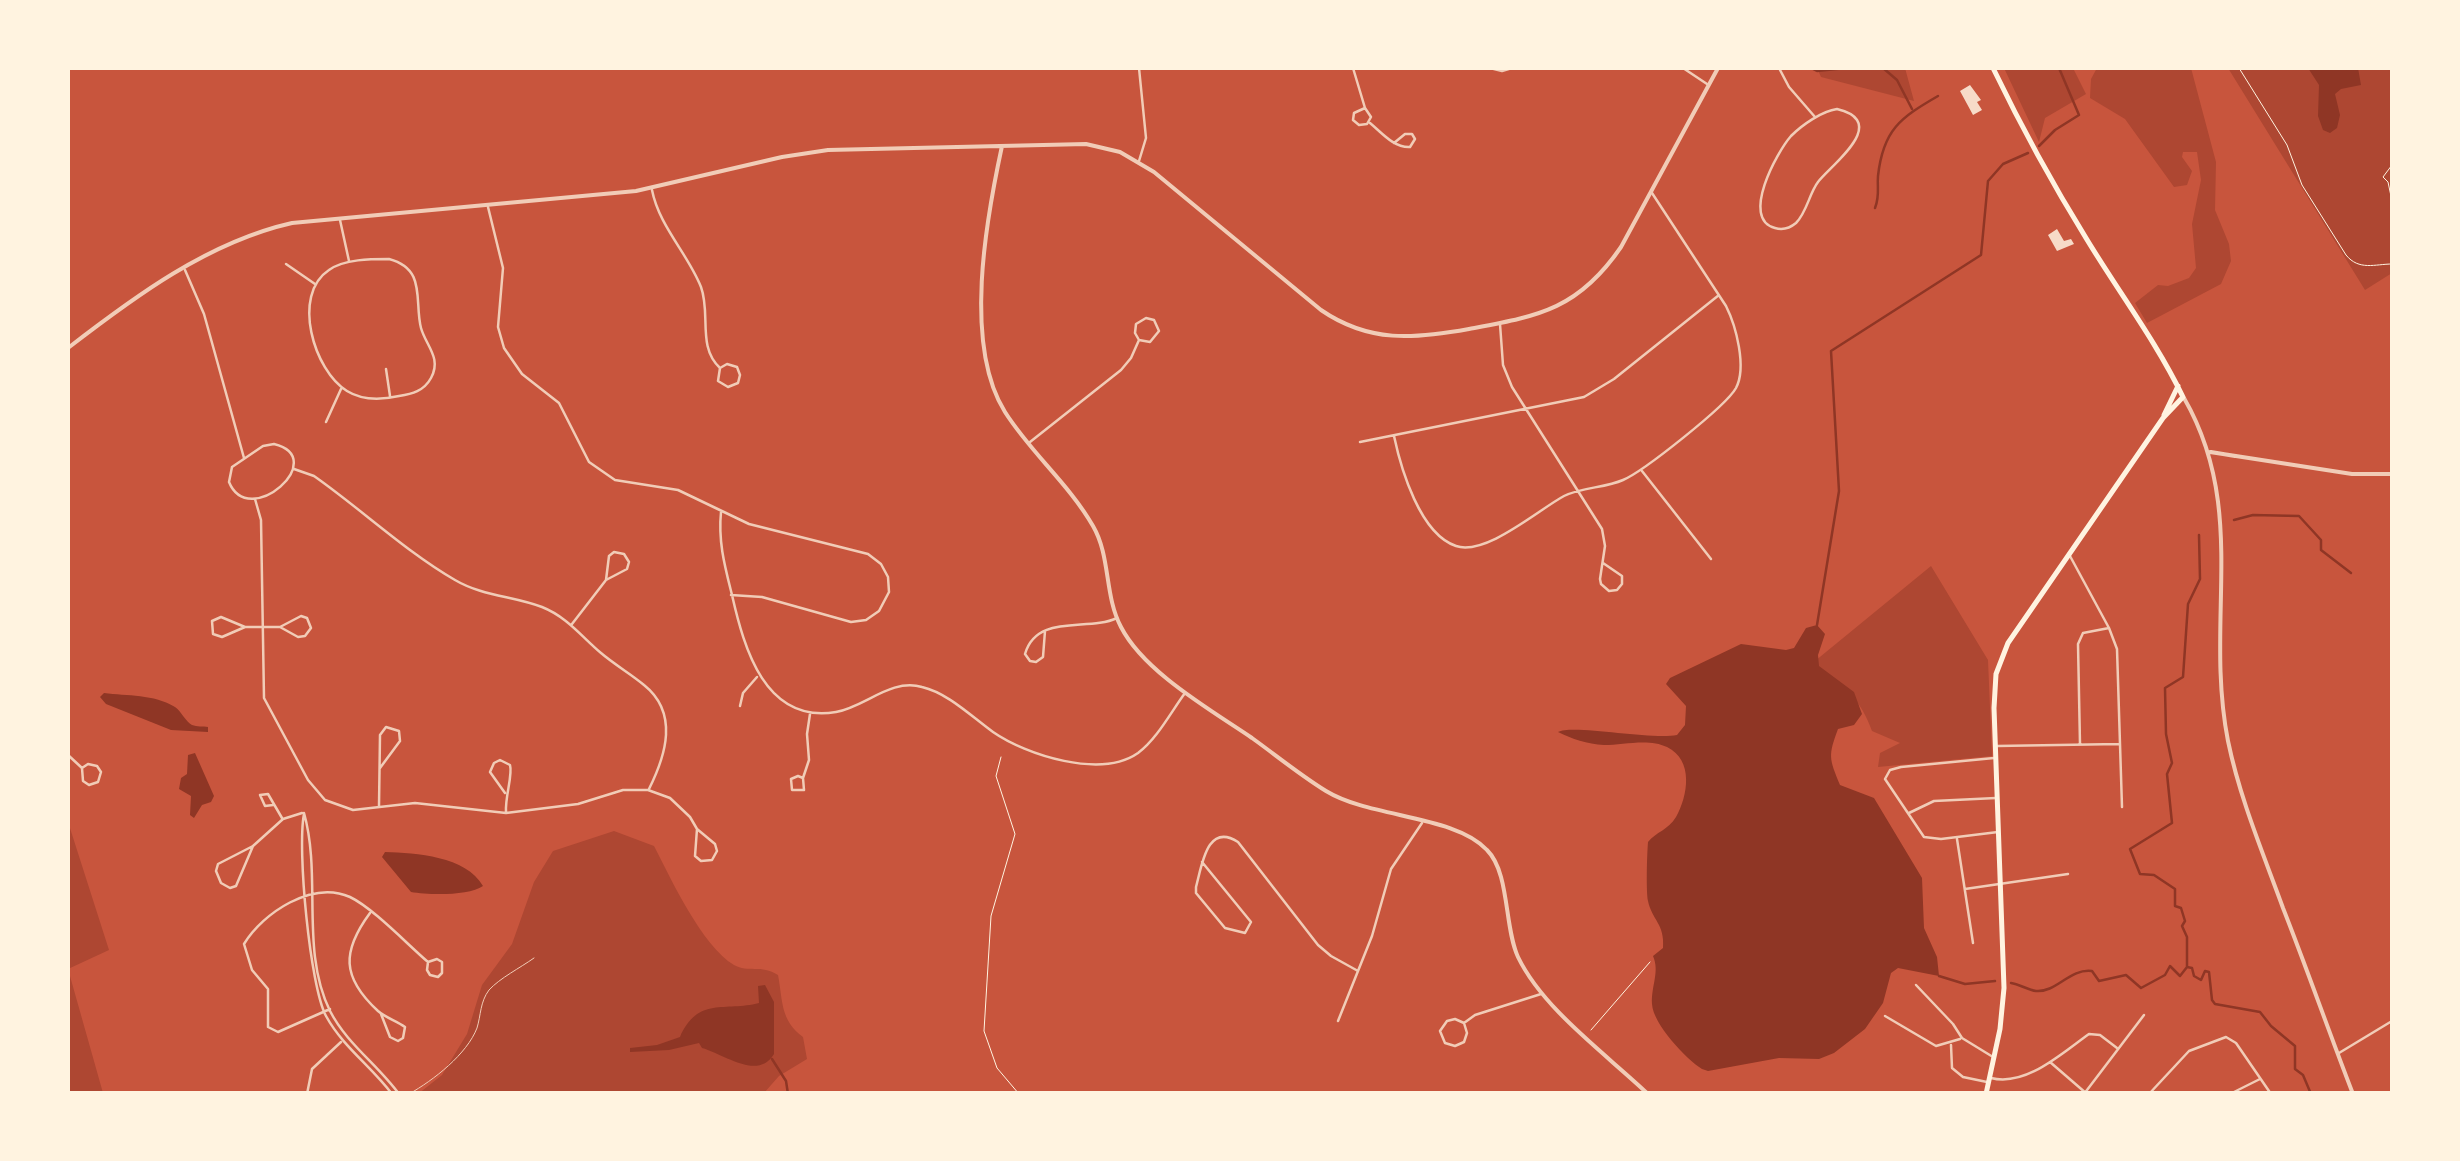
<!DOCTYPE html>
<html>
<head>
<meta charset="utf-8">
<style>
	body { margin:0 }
	#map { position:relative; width:2460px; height:1161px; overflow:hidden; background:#c8553d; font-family:"Exo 2",sans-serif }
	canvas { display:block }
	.frame { position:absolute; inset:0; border:70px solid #fff3e0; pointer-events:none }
</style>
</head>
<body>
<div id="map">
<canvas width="2460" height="1161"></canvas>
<div class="frame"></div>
</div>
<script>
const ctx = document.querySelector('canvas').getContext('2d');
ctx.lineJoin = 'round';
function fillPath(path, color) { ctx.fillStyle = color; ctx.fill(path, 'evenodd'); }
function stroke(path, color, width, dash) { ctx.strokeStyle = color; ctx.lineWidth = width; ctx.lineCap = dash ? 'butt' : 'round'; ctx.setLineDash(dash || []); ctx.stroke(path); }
fillPath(new Path2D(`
	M1817,68H1905L1914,101L1821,77Z
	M2004,68H2073L2086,94L2045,118L2039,142Z
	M2097,68H2191L2216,162L2215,210L2229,244L2231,261L2221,284L2147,323L2135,303L2158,285L2168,286L2189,278L2196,268L2192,224L2201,180L2197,152H2183L2182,157L2192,171L2187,185L2174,187L2125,119L2090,98L2091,79Z
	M2228,68H2392V273L2365,290Z
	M1931,566L1988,660L1992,756L1878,767L1880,753L1900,743L1872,731C1862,702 1845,685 1819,670L1815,661Z
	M69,825L109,950L68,969L103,1093H68Z
	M614,831L654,846C671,879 702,946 734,965C748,973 761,964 778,975C783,1001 780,1020 803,1037L807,1059L779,1076L764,1093L418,1094L442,1075L467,1034L482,985L512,944L534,882L553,851Z`), '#ae4732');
fillPath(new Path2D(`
	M2308,68H2358L2361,85L2341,89L2335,94L2340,115L2337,128L2330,133L2323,130L2318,116L2319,85Z
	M1817,625L1825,634L1818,655L1819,666L1854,692L1862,714L1854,725L1838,729C1828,756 1829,758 1840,785L1874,798L1922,878L1924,928L1937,957L1939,976L1898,968L1891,973L1883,1003L1865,1029L1834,1053L1819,1059L1779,1058L1708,1071L1702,1069C1686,1059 1653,1024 1652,1004C1651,986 1660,972 1653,956L1663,948C1665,924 1652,920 1648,901C1646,890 1647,854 1648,842C1656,832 1668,830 1676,817C1688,796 1694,760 1667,747C1649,738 1623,745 1604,745C1587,744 1572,739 1558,732C1573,724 1650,740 1677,735L1685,725L1686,706L1666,684L1670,678L1741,644L1786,650L1794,648L1806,628Z
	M104,693C127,696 154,694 175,707C181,711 186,722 192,725C197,727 203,726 208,727V732L171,730L106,704L100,697Z
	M195,753L214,796L211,802L202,805L194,818L190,815L191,796L179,789L181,778L187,774L188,755Z
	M385,852C416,853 466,856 483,886C469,896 429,895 411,892L382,857Z
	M765,985L774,1002V1054C758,1081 724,1054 702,1048L699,1043L669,1050L630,1052V1048L657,1045L680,1037C698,996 725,1012 759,1003L758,986Z`), '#8f3625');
stroke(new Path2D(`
	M1811,68L1817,71L1846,68
	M1883,68L1897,80L1912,109
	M2039,146L2055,130L2079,115L2059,68
	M1875,208C1880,196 1877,188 1878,176C1883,130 1900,118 1938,96
	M2234,520L2253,515L2299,516L2321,540V550L2351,573
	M1817,625L1839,491L1831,351L1981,255L1988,181L2003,164L2028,153
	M2187,967V937L2182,926L2185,921L2181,908L2175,906V889L2154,875L2140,874L2130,849L2172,823L2167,774L2172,763L2166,734L2165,688L2183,677L2188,604L2200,579L2199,535
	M1939,976L1965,984L1995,981
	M2011,983C2019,984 2028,990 2036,991C2056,993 2070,968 2092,971L2099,981L2126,975L2141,988L2165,975L2170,966L2180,976L2187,967L2192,968L2194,976L2201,980L2205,971L2209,972L2212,1000L2215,1004L2260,1012L2271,1026L2295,1046V1069L2303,1075L2311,1094
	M772,1059L786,1081L788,1094`), '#8f3625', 2.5);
fillPath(new Path2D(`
	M1970,85L1981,100L1977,102L1982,110L1973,115L1960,91Z
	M2057,229L2064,241L2071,239L2074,244L2057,251L2048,235Z`), '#f7dbc8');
stroke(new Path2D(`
	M2239,68L2287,145L2302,185L2346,255C2359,271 2375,264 2392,264
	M2392,165L2383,177L2388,182L2392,201
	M1001,757L996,776L1015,834L991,916L984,1031L997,1068L1019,1094
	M1591,1030L1650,962`), '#fff3e0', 1);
stroke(new Path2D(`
	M409,1094C434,1080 467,1054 477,1028C481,1015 480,1002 489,990C500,978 520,968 534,958`), '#f1ccb7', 1);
stroke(new Path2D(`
	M1353,68L1365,108L1371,117L1367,124L1359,125L1353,120L1354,113L1365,108
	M1490,68L1502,71L1512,68
	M1683,68L1707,84
	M1779,68L1789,87L1815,117
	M1837,109C1891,122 1831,165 1818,182C1809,194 1807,212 1796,223C1790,228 1782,230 1775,228C1740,219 1777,152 1791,136C1802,125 1822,111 1837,109Z
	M1370,123C1382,133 1394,148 1410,147L1415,139L1412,134H1405L1394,143
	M1139,161L1146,138L1139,68
	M652,190C659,226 688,254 701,287C711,314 697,347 720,368L718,381L728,387L738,383L740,375L737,367L727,364L720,368
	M488,207L503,268L498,327L504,348L522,374L559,403L589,462L615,480L678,490L749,524L868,554L881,564L888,577L889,592L879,611L866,620L851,622L762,597L731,595
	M340,220L349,261
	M389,259C427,269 414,301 421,328C426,346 442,358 431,378C424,391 412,394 399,396C381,400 363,401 347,391C314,371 291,295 329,270C344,259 371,259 389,259Z
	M286,264L315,284
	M185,270L204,314L244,458
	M1500,324L1503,365L1512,387L1602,529L1605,546L1600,579L1601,584L1609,591L1617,590L1622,584V576L1603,563
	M386,369L390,396
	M326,422L341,389
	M1394,436C1401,469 1420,534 1456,546C1486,556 1538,510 1564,496C1582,487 1605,488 1623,480C1644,471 1726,406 1736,388C1747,367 1736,326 1726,306L1652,193
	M1030,442L1121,370L1131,358L1139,340L1135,333L1136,324L1146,318L1154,320L1159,331L1150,342L1139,340
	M1360,442L1584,397L1614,379L1719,295
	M274,444C331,458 249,531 229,482L232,467L263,446Z
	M294,469L314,476C361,509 405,551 455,580C482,596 513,596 542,607C567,617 581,636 601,653C615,665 631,674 644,685C679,713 666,755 649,789
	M1642,471L1711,559
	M255,499L261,520L264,698L308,780L325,800L353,810L415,803L506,813L578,804L623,790H648L670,798L690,817L697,829L695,856L701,861L712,860L717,851L715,844L697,829
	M721,512C718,542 725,567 732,595C744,648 765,724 836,712C865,707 891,678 922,687C948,693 972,717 993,732C1026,755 1101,779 1138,753C1157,739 1171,712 1185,693
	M2070,556L2109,628L2117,649L2122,807
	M572,624L606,580L627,569L629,562L624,554L614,552L609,556L606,580
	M245,627L222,637L213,634L212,621L221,617L245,627H280L298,637L305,636L311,628L307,618L301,616L280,627
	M1045,631L1043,657L1036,662L1030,661L1025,654C1037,613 1088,632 1117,618
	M740,706L743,693L757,677
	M2080,744L2078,644L2083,633L2109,628
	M1997,746L2119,744
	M68,755L82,768L83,781L89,785L98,782L101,772L97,766L88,764L82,768
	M1994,758L1901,767L1890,770L1885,779L1924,837L1941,839L1998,832
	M803,778L804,790H792L791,779L798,776L803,778L809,760L807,734L810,714
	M505,793L490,772L494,763L500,760L510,765C513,775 505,796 506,812
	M273,805L265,806L260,795L268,794L282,818
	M379,806L380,735L386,727L399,731L400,741L380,768
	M304,813C322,877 300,950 330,1011C347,1044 377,1064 399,1094
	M1909,813L1934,801L1996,798
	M304,814C297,849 310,986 326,1016C343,1047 371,1066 392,1094
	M1957,839L1973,943
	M253,846L218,864L216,871L221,883L230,888L236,886L253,846L283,819L302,813
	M1202,862L1251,922L1245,933L1225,928L1196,893V887C1202,865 1207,822 1238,842L1318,945L1331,956L1358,971
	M1965,889L2068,874
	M370,913C342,951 341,977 378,1011C386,1018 397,1021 405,1027L403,1038L398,1041L390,1037L381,1014
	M1916,985L1953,1024L1962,1038L1993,1057
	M330,1009L278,1032L268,1027V989L252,970L244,944C263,913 312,880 350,897C373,908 408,945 428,962L437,959L442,962V973L438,977L430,975L427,970L428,962
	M1885,1016L1936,1046L1960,1039
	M1338,1021L1372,936L1391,869L1422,823
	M1464,1023L1467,1033L1464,1042L1455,1046L1445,1043L1440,1031L1447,1021L1455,1019L1464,1023L1475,1015L1541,994
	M1951,1045L1952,1068L1963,1077L1987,1082
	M2339,1053L2392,1021
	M2050,1062L2087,1094
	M1991,1078C2026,1087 2062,1053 2089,1034L2100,1035L2117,1048
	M307,1094L312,1069L341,1042
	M2084,1094L2144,1015
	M2149,1094L2189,1051L2226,1037L2236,1043L2271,1094
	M2230,1094L2260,1079`), '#f1ccb7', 2.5);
stroke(new Path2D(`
	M1002,146C986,220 963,345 1005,412C1031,453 1069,484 1093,526C1111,557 1104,595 1121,627C1144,672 1211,710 1252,738C1277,756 1300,775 1326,791C1370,818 1455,815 1487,850C1510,873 1504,927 1518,957C1543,1009 1606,1054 1648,1094
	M68,348C134,297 208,242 292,223L636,191L782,157L828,150L1086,144L1120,152L1154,172L1321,310C1369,343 1414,339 1469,329C1538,316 1578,310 1621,247L1718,68
	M2184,398C2249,511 2204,619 2228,741C2240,799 2263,853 2283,908C2307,969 2329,1032 2353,1094
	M2210,452L2352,474H2392
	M2211,452L2235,456`), '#f1ccb7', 4);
stroke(new Path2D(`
	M2164,415L2178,386
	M1986,1094L2000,1029L2004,988L1994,708L1996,674L2008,643L2163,418L2183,397C2156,341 2118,291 2086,238C2052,183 2021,126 1993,68`), '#fff3e0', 5);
</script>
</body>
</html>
